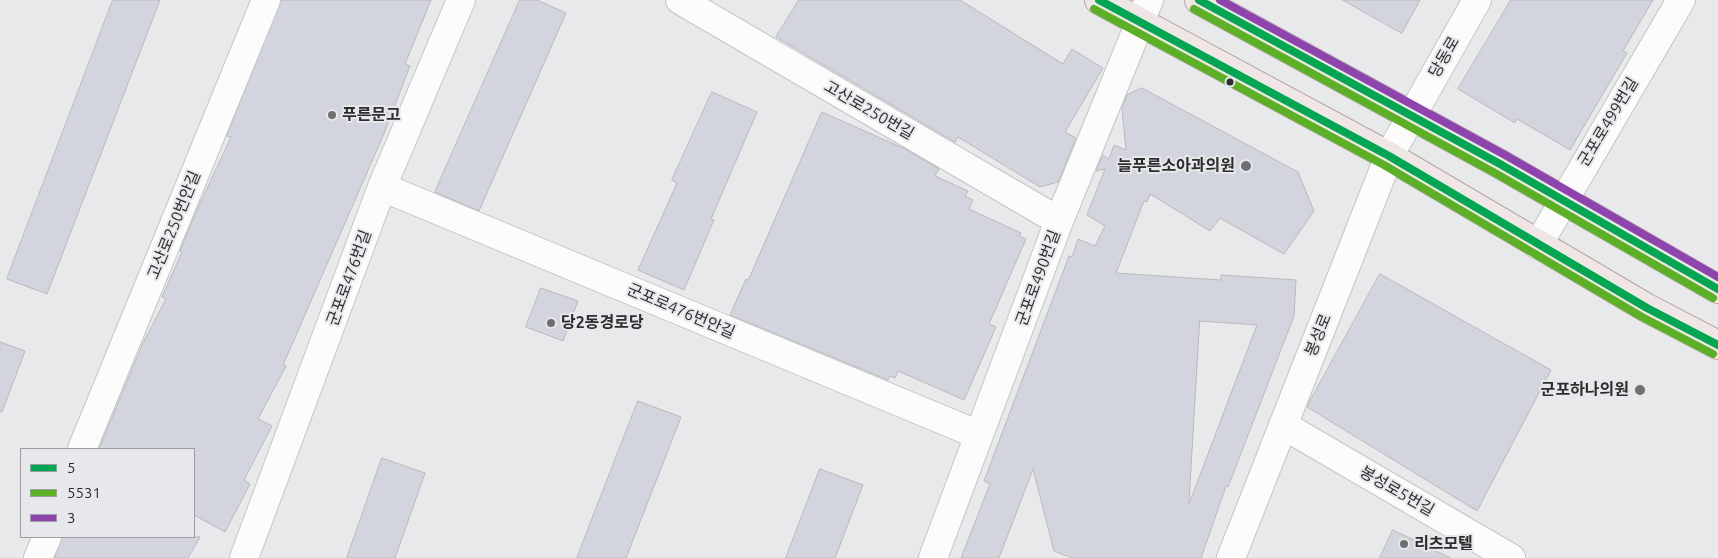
<!DOCTYPE html>
<html>
<head>
<meta charset="utf-8">
<style>
	body { margin:0 }
	#map { position:relative; width:1718px; height:558px; overflow:hidden; background:#e8e9ea; font-family:Ubuntu,sans-serif }
	canvas { display:block }
	.legend { position:absolute; left:20px; top:448px; width:175px; height:90px; box-sizing:border-box; background:#e7e8eb; border:1px solid #9d9ea0; margin:0; padding:6px 9px; list-style:none; font-size:15px; color:#2e2e2f }
	.legend li { display:flex; align-items:center; gap:10px; height:25px }
	.legend b { width:25px; border:1px solid #9d9ea0 }
</style>
</head>
<body>
<div id="map">
<canvas width="1718" height="558"></canvas>
<ul class="legend">
<li><b style="height:6px;background:#00a651"></b>5</li>
<li><b style="height:6px;background:#5bb025"></b>5531</li>
<li><b style="height:6px;background:#8e44ad"></b>3</li>
</ul>
</div>
<script>
const ctx = document.querySelector('canvas').getContext('2d');
ctx.lineJoin = 'round';
function fillPath(path, color) { ctx.fillStyle = color; ctx.fill(path, 'evenodd'); }
function stroke(path, color, width, dash) { ctx.strokeStyle = color; ctx.lineWidth = width; ctx.lineCap = dash ? 'butt' : 'round'; ctx.setLineDash(dash || []); ctx.stroke(path); }
function write(font, color, halo, rows, align = 'center') {
  ctx.font = font + ' Ubuntu,"Noto Sans KR",sans-serif'; ctx.lineWidth = 4; ctx.setLineDash([]); ctx.textBaseline = 'middle'; ctx.strokeStyle = halo; ctx.fillStyle = color; for (const [text, x, y, turn = 0] of rows) {
    ctx.save(); ctx.translate(x, y); ctx.rotate((+turn || 0) * Math.PI / 180); ctx.textAlign = isNaN(turn) ? turn : align; if (halo) ctx.strokeText(text, 0, 0); ctx.fillText(text, 0, 0); ctx.restore();
  }
}
const building = new Path2D(`
	M113,0H160L47,294L7,279Z
	M281,0H431L405,64L410,66L383,136L283,365L286,366L258,419L272,426L244,480L250,484L225,532L194,515V449H99L143,343L166,299L162,297L182,252L180,251L197,210L231,137L227,136Z
	M520,0H537L566,13L479,211L435,192Z
	M799,0H960L1063,64L1072,49L1103,68L1065,132L1076,138L1058,182L1040,187L958,137L955,142L776,37Z
	M1343,0H1420L1402,33Z
	M1511,0H1653L1623,51L1627,53L1570,150L1517,119L1515,123L1458,89Z
	M1142,88L1298,172L1314,211L1284,254L1220,218L1210,231L1150,194L1147,202L1144,201L1116,273L1221,280V275L1296,280L1294,316L1228,487L1226,486L1201,558H1072L1054,551L1033,469L999,558H961L990,484L984,481L1069,256L1072,257L1078,239L1095,246L1105,226L1087,215L1105,169L1096,171L1103,155L1109,159L1114,145L1126,150L1122,109L1127,95ZM1200,321L1257,325L1189,504Z
	M712,92L757,112L711,219L714,220L684,290L638,270L677,183L672,180Z
	M822,112L905,149L939,169L935,176L968,191L965,196L973,200L969,209L1021,233L1019,236L1026,239L989,324L996,327L964,400L898,371L895,378L890,376L888,380L730,315L746,279L748,280Z
	M1380,274L1551,370L1477,511L1307,407Z
	M541,288L578,301L563,341L526,327Z
	M0,342L25,351L2,412H0Z
	M638,401L681,417L626,558H577Z
	M382,458L425,473L395,558H347Z
	M820,469L863,485L835,558H786Z
	M1393,530L1451,558H1380Z
	M62,537H200L188,558H55Z`);
fillPath(building, '#d2d5de');
stroke(building, '#bababb', 1);
const minor = new Path2D(`
	M680,0L1059,221
	M382,187L979,435
	M1538,245L1681,0
	M1283,425L1511,558
	M82,449L266,0
	M38,558L47,537
	M244,558L382,187L461,0
	M933,558L1059,221L1149,0
	M1231,558L1389,156L1477,0`);
const major = new Path2D(`
	M1099,0L1389,156L1647,308L1718,345
	M1199,0L1500,164L1718,289`);
stroke(minor, '#c4c5c6', 30);
stroke(major, '#b6a8a6', 30);
stroke(minor, '#fcfcfc', 28);
stroke(major, '#efe6e5', 28);
stroke(new Path2D(`
	M1099,0L1389,156L1647,308L1718,345
	M1199,0L1500,164L1718,289`), '#00a651', 8);
stroke(new Path2D(`
	M1094,9L1384,165L1642,317L1713,354
	M1194,9L1495,173L1713,298`), '#5bb025', 8);
stroke(new Path2D(`
	M1220,0L1505,155L1718,277`), '#8e44ad', 8);
for (const [x, y, r, color] of [
	[1230,82,4.5,"#2e2e2f"],
	[332,115,5,"#6f6f70"],
	[1246,166,6,"#6f6f70"],
	[551,323,5,"#6f6f70"],
	[1640,390,6,"#6f6f70"],
	[1404,544,5,"#6f6f70"]
]) { const dot = new Path2D(); dot.arc(x, y, r, 0, 2 * Math.PI); ctx.fillStyle = color; ctx.fill(dot); stroke(dot, '#e7e8eb', 2); }
write('16px', '#2e2e2f', '#e7e8eb', [
	["당동로",1444,57,-60],
	["고산로250번길",869,110,30],
	["군포로499번길",1608,122,-59],
	["고산로250번안길",174,225,-68],
	["군포로476번길",349,278,-70],
	["군포로490번길",1038,278,-70],
	["군포로476번안길",681,311,23],
	["봉성로",1318,335,-68],
	["봉성로5번길",1397,491,30]
]);
write('bold 16px', '#2e2e2f', '#e7e8eb', [
	["푸른문고",342,115],
	["늘푸른소아과의원",1235,166,"right"],
	["당2동경로당",561,323],
	["군포하나의원",1629,390,"right"],
	["리츠모텔",1414,544]
], 'left');
</script>
</body>
</html>
